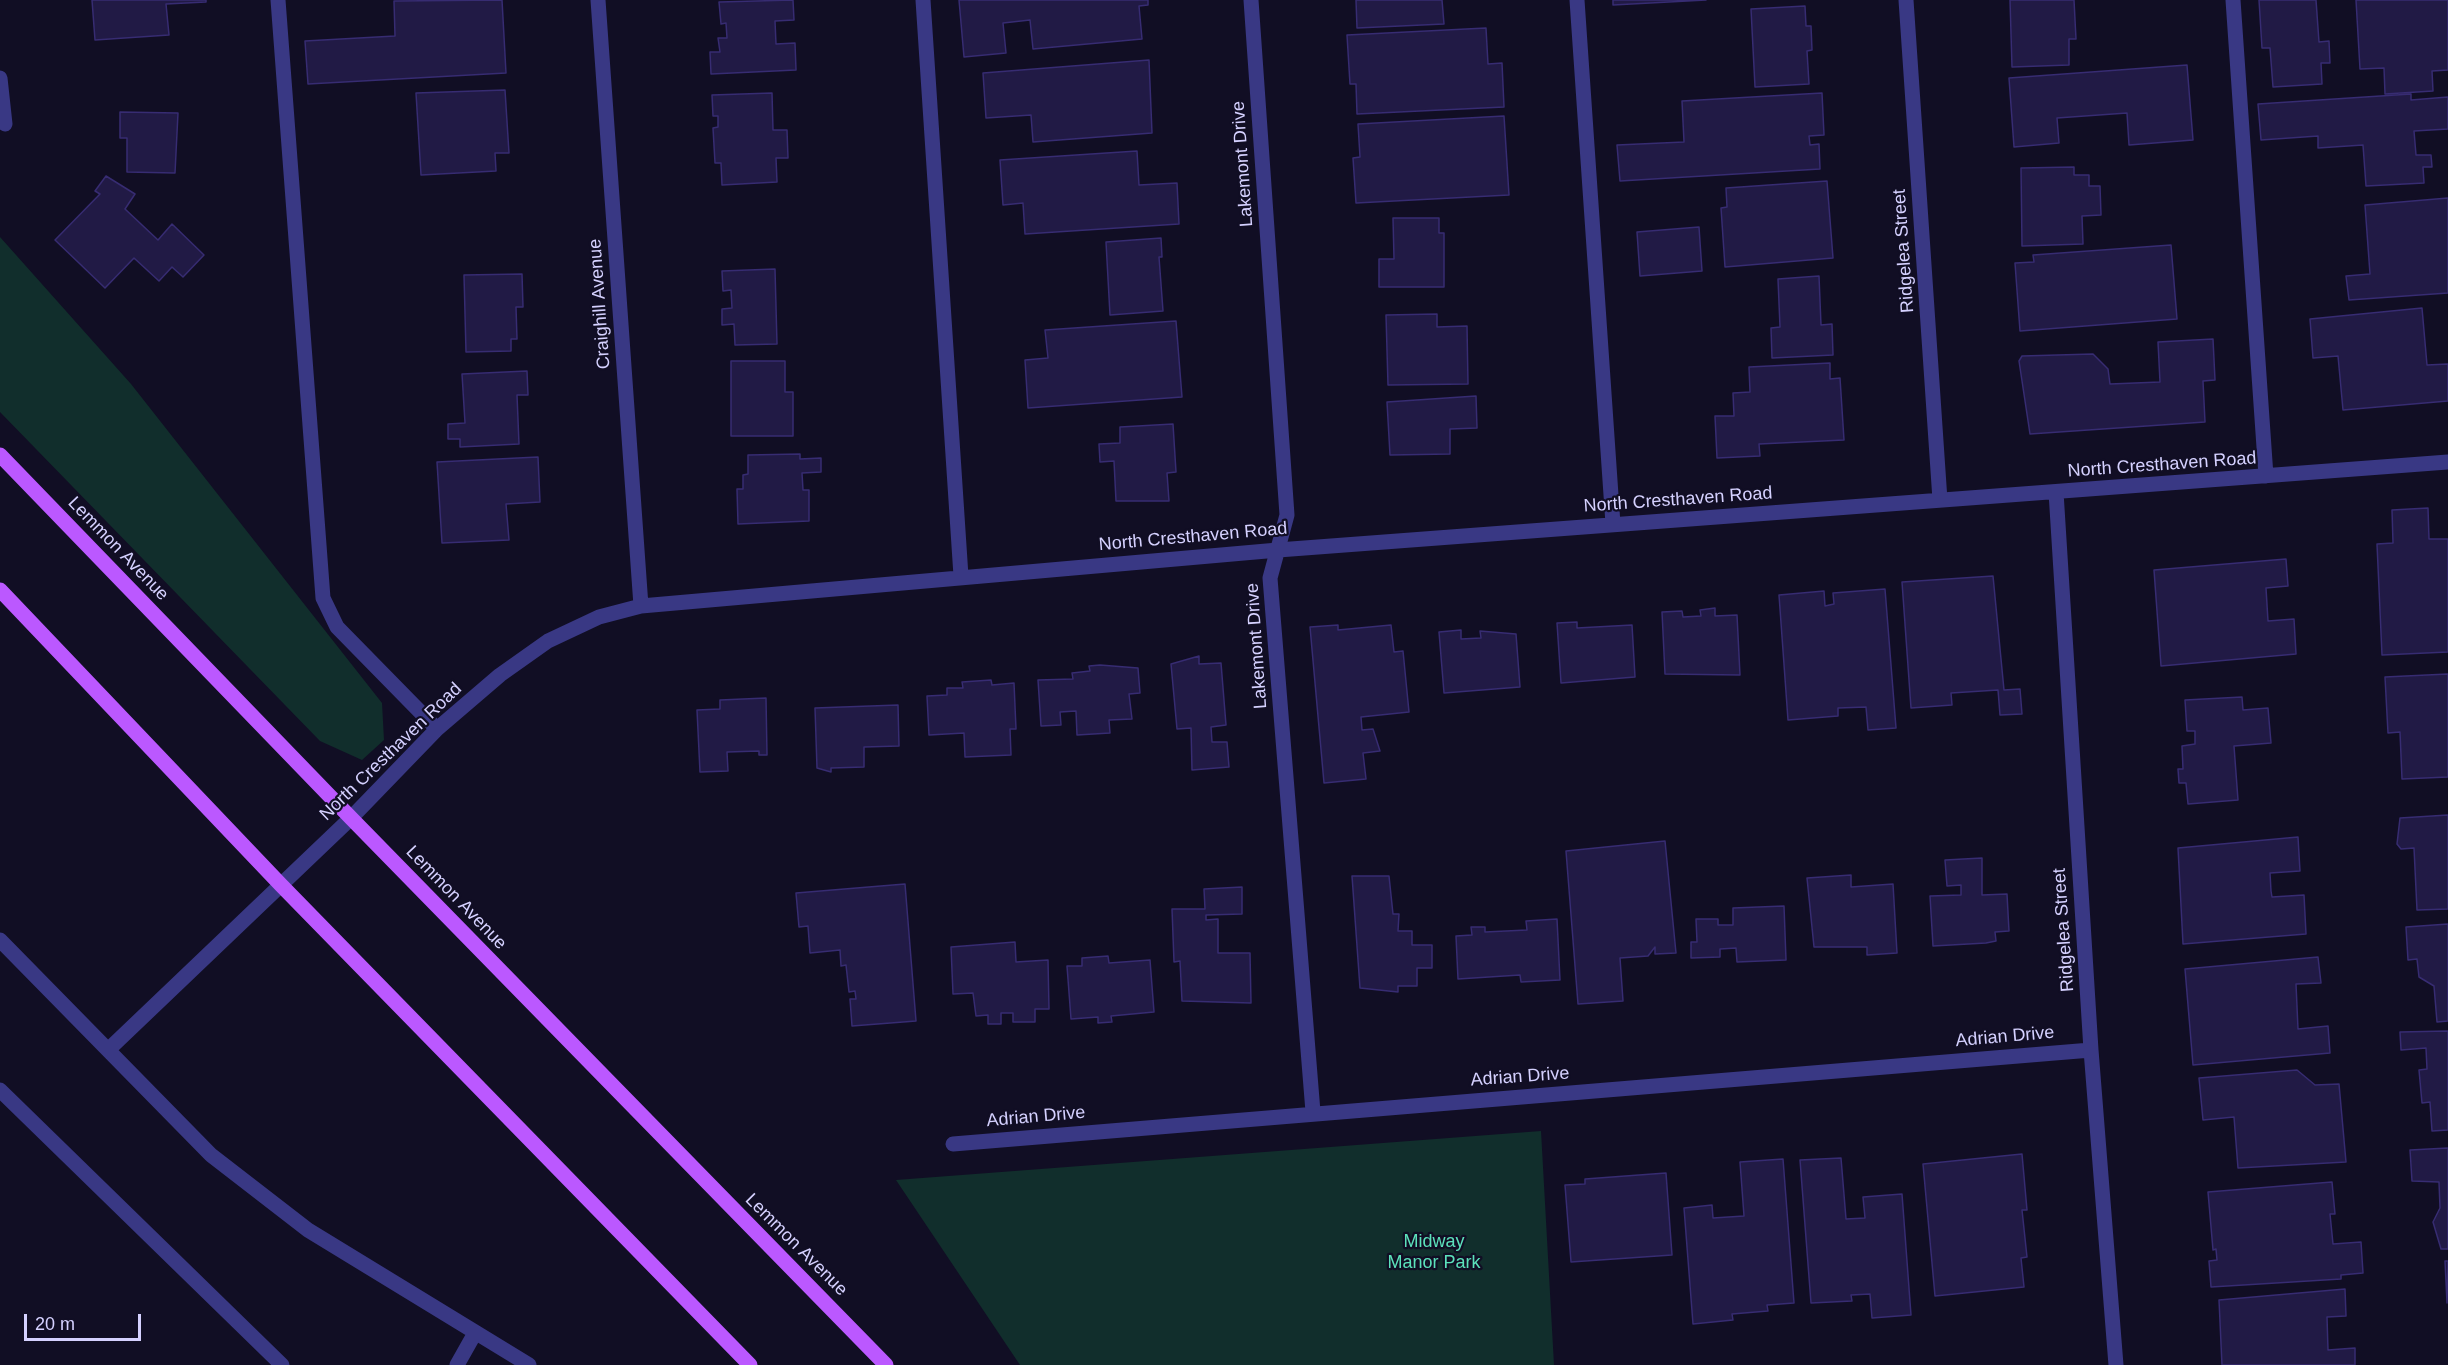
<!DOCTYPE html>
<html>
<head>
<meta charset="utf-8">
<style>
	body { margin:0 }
	#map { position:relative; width:2448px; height:1365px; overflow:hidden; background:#110e24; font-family:Helvetica,sans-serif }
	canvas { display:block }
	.scale { position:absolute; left:24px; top:1314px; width:117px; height:27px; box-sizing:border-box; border:3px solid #d5d1ff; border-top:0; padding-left:8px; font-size:18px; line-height:21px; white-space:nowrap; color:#d5d1ff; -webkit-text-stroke:4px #110e24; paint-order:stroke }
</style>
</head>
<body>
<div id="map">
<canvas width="2448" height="1365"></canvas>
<div class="scale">20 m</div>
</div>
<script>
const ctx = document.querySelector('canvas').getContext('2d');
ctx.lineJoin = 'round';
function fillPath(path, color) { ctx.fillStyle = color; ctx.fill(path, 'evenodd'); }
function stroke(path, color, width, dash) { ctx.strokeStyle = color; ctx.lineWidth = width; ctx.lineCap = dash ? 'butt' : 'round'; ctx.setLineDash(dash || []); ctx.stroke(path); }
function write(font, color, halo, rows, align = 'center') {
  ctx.font = font + ' Helvetica,sans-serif'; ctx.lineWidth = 4.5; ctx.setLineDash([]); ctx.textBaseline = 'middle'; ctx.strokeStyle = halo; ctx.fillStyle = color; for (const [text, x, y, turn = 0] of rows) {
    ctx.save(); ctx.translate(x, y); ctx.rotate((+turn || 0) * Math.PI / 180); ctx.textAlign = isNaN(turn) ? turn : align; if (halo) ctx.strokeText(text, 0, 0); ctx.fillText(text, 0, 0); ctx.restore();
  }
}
fillPath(new Path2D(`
	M0,237L131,384L382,703L384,740L362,760L320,741L0,412Z
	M1541,1131L1554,1365H1020L896,1180Z`), '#112e2c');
const building = new Path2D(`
	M92,0H206V2L166,4L169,35L95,40Z
	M502,0L506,73L308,84L305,41L395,36L394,1Z
	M793,0L794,20L775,21L776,44L795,43L796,70L711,74L710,52H720L718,38H727L726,23L721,24L719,2Z
	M959,0H1148V5L1139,6L1142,39L1033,49L1030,20L1003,23L1006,53L964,57Z
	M1356,0H1442L1444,24L1357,28Z
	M1613,0H1706L1613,5Z
	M2010,0H2074L2076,39H2069V65L2012,67Z
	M2259,0H2316L2319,42L2329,41L2330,63H2321L2322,84L2273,87L2270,48H2262Z
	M2356,0H2448V70L2432,71L2433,91L2385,94L2384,68L2360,69Z
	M1805,6L1806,26H1811L1812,50L1807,51L1809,84L1755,87L1751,9Z
	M1486,28L1488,64L1502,63L1504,107L1357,114L1356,84H1350L1347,35Z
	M1149,60L1152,133L1033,142L1031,115L986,118L983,73Z
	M2187,65L2193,140L2129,145L2127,113L2057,118L2059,143L2014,147L2009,78Z
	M505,90L509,153H495L496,171L421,175L416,93Z
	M772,93L773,130H787L788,158H776L777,182L722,185L721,163H715L713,128L718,127V116H713L712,95Z
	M1822,93L1824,135L1809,136L1810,145L1819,144L1820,169L1620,181L1617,145L1684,142L1682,101Z
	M2411,94V100L2448,97V129L2414,131L2416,155H2431L2432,167H2423L2424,183L2366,186L2363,145L2318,148V136L2261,140L2258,104Z
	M120,112L178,113L175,173L127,172V138H120Z
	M1504,116L1509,195L1356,203L1353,158L1360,157L1358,124Z
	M1137,151L1139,185L1177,183L1179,224L1025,234L1023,203L1003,205L1000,160Z
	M2074,167V175H2089V186H2100L2101,215L2082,216L2083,244L2022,246L2021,168Z
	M106,176L135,194L125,209L158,240L172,224L204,255L183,277L172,267L159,281L134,258L105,288L55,240L100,194L95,191Z
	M1827,181L1833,258L1725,267L1721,208L1727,207L1726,188Z
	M2448,198V293L2349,300L2346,276L2370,274L2365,205Z
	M1393,218H1439V233H1444V287H1379V259H1394Z
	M1699,227L1702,271L1640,276L1637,232Z
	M1161,238L1162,257H1159L1163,311L1110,315L1106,242Z
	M2171,245L2177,319L2020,331L2015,263L2034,262L2033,255Z
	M775,269L777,344L735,345L734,324L722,325V309L732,308L731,290L723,291L722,271Z
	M522,274L523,307H516L517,339H511V351L466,352L464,275Z
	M1819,276L1821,325L1832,324L1833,355L1772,358L1771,328L1780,327L1778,279Z
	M2422,308L2427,365L2448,364V401L2343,410L2338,356L2313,358L2310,319Z
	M1437,314V327L1467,326L1468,384L1388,385L1386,315Z
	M1176,321L1182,397L1028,408L1025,360L1048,358L1045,330Z
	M2213,339L2215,380L2203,381L2205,422L2030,434L2019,361L2022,356L2093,354L2108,369L2110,384L2160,382L2158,342Z
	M731,361H785V392H793V436H731Z
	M1830,363V379L1840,378L1844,440L1759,444L1760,456L1717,458L1715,416H1734L1733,393L1750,392L1749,367Z
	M527,371L528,395H517L519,444L460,447V439H448V424L465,423L462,374Z
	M1476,396L1477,428L1450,429V454L1390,455L1387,402Z
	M1173,424L1176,472L1167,473L1169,501H1116L1114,461L1100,462L1099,444L1120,443V427Z
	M800,454V459L821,458V472L802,473L803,490H809V521L738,524L737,489H743V475L748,474V455Z
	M538,457L540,502L506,504L509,540L442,543L437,462Z
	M2428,508L2429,539H2448V652L2382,655L2377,544L2393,543L2392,510Z
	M2286,559L2288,586L2266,588L2268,621L2294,619L2296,654L2161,666L2154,570Z
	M1993,576L2004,690L2020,689L2022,714L2000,715L1998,690L1951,693L1952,705L1911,708L1902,582Z
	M1885,589L1896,728L1868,730L1866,707L1838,708V716L1788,720L1779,595L1824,591L1825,606L1834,604L1833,593Z
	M1715,608V616L1737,615L1740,675L1665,674L1662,612L1682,611L1683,617L1701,616L1700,610Z
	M1577,622V628L1632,625L1635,677L1561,683L1557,623Z
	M1338,625V630L1391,625L1394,652L1403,651L1409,712L1361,717L1362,730L1373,729L1380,751L1363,753L1366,779L1324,783L1310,627Z
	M1461,630V639L1481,638L1480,631L1516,634L1520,687L1444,693L1439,632Z
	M1199,656V664L1221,663L1226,725L1211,727L1212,742H1227L1229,767L1192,770L1191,728L1177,729L1171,664Z
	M1100,665L1138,668L1140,693L1129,694L1132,719L1109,720L1110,733L1077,735L1076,711L1060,712L1061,725L1041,726L1038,680L1073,679L1072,673L1090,671L1089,666Z
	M2448,674V777L2402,779L2400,732L2388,733L2385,677Z
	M991,680L992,685L1014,683L1016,729H1010L1011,755L965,757L964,733L929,735L927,696L947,695V688H963L962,682Z
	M2242,697L2243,710L2268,708L2271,743L2234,746L2238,800L2188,804L2186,783H2179L2178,769H2183L2182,746L2195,744V731H2187L2185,700Z
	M766,698L767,755H759V751L727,752L728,771L700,772L697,710L720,709V700Z
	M898,705L899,746L864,747V767L831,768V772L817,768L815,708Z
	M2448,815V909L2417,910L2414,848L2401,849L2397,844L2400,818Z
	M2298,837L2300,871L2270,873L2271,891L2272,897L2304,895L2306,934L2183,944L2178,848Z
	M1665,841L1676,953L1655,954V947L1648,956L1620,958L1623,1001L1578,1004L1566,851Z
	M1982,858V895L2007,894L2009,931L1995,932L1996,941L1986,943L1933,946L1930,896L1961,895V885L1947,886L1945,860Z
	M1851,875V887L1893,884L1897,953L1867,955V947H1814L1807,878Z
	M1352,876H1389L1393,914H1399L1398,931H1412V945H1432V968H1417V986H1398V992L1360,988Z
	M905,884L916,1021L852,1026L850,999H856L855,991L849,992L846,965L841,966L840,950L810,953L808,926L799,927L796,893Z
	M1242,887V914L1206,915V920L1218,919V953H1250L1251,1003L1182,1001L1180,961L1174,962L1172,909H1205L1204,889Z
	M1784,906L1786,960L1737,962L1736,948L1720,949V957L1691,958V942H1697L1696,919H1718V925H1733V908Z
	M1557,919L1560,980L1521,982L1520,975L1458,979L1456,936L1472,935L1471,927H1485V932L1527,930L1526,921Z
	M2448,924V1021L2437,1022L2434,986L2419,977L2417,959L2408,960L2406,927Z
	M1015,942L1016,962L1048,960L1049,1009H1035V1022H1013V1013H1001V1024H988V1015L976,1016L973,993L953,994L951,947Z
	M1108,956L1109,963L1150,960L1154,1012L1111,1016L1112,1022L1098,1023V1017L1071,1019L1067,966H1082V958Z
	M2318,957L2321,983L2296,984L2298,1029L2328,1026L2330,1053L2193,1065L2185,969Z
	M2448,1031V1130L2432,1131L2430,1102L2422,1103L2419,1070L2427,1069L2426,1048L2401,1050L2400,1032Z
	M2297,1070L2315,1085L2339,1084L2346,1162L2238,1168L2234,1117L2203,1120L2199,1078Z
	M2448,1148V1249H2441L2433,1222L2440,1208L2439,1182L2412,1181L2410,1150Z
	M2022,1154L2027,1210H2022L2027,1257L2021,1258L2024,1287L1935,1296L1923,1164Z
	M1841,1158L1846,1219L1865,1218L1863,1197L1902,1194L1911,1315L1872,1318L1870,1294L1851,1295L1852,1301L1811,1303L1800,1160Z
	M1783,1159L1794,1303L1767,1305L1768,1311L1732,1314L1733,1320L1693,1324L1684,1208L1712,1205L1713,1218L1744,1216L1740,1162Z
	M1666,1173L1672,1255L1571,1262L1565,1185L1585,1184V1179Z
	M2332,1182L2335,1214H2330L2333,1244L2361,1242L2363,1273L2341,1275V1279L2211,1287L2209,1261L2217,1260L2216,1249L2213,1250L2208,1192Z
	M2445,1261H2448L2447,1303Z
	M2345,1289L2346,1316L2327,1317L2328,1350L2355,1348V1365H2222L2219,1300Z`);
fillPath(building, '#211a45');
stroke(building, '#372c72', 1.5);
stroke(new Path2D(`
	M278,0L323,598L337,627L437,729
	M598,0L641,606
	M923,0L961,576
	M1251,0L1287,515L1270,578L1313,1112
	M1577,0L1613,524
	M1906,0L1940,500
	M2233,0L2266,476
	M0,78L5,124
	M2056,492L2091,1050L2116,1365
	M0,940L211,1155L308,1230L529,1365
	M108,1050L351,818L437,729L500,675L548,641L599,617L641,606L1278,550L2448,462
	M0,1090L282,1365
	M953,1144L2091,1050
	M457,1365L475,1333`), '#393884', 15);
stroke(new Path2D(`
	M0,455L351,818L886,1365
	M0,590L281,885L750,1365`), '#bb58ff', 15);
write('18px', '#d5d1ff', '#110e24', [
	["Lakemont Drive",1243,164,-94],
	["Ridgelea Street",1904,251,-94],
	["Craighill Avenue",600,304,-94],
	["North Cresthaven Road",2162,465,-4],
	["North Cresthaven Road",1678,500,-4],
	["North Cresthaven Road",1193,537,-5],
	["Lemmon Avenue",118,549,46],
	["Lakemont Drive",1257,646,-94],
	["North Cresthaven Road",391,752,-44],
	["Lemmon Avenue",456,898,46],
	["Ridgelea Street",2064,930,-94],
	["Adrian Drive",2005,1037,-5],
	["Adrian Drive",1520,1077,-4],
	["Adrian Drive",1036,1117,-5],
	["Lemmon Avenue",796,1245,45]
]);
write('18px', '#5ce1bb', '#110e24', [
	["Midway",1434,1242],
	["Manor Park",1434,1263]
]);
</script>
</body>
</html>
